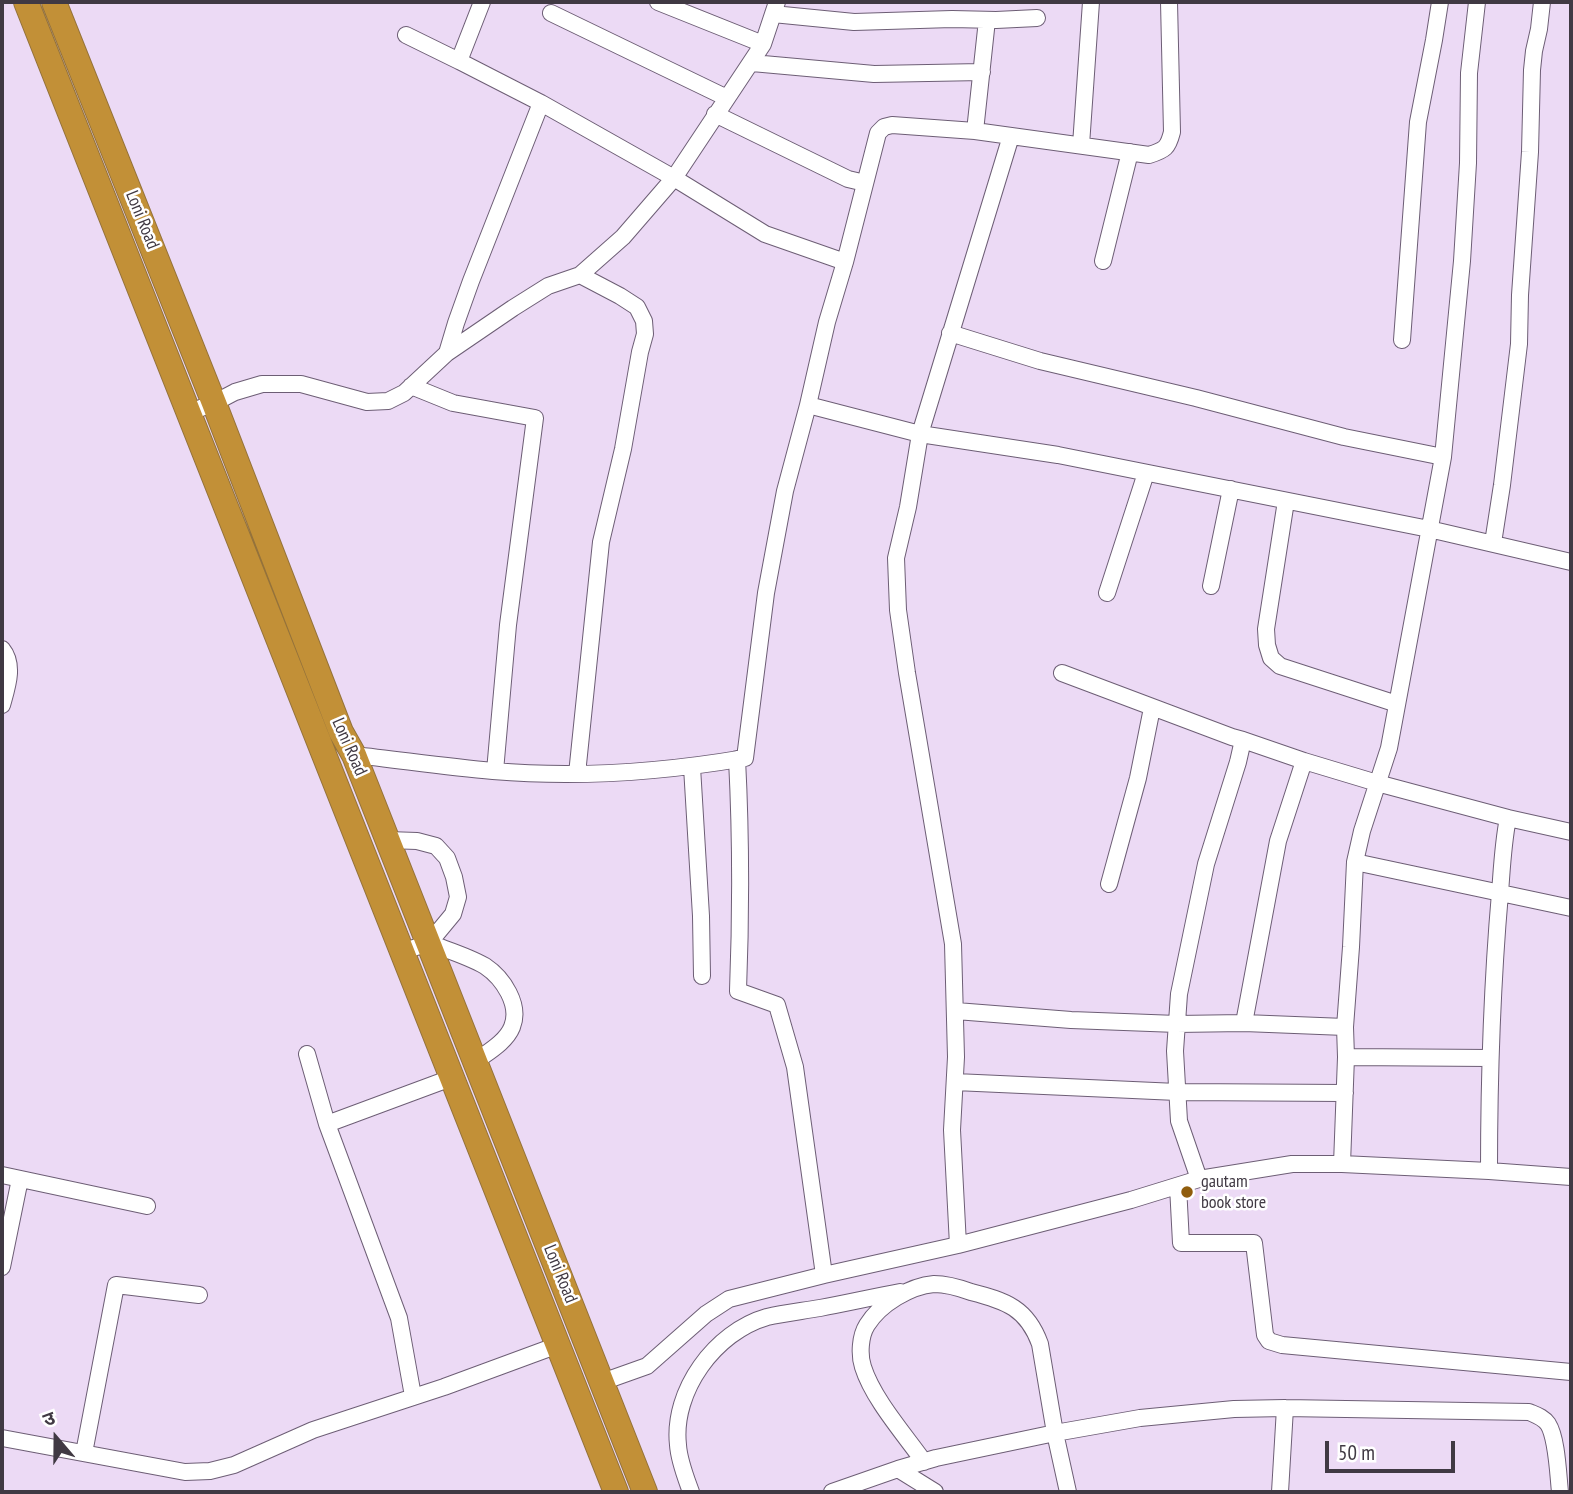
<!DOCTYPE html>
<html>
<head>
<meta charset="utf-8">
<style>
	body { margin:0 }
	#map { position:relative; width:1573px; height:1494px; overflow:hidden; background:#ecdaf5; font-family:"PT Sans Narrow","Noto Sans Devanagari",sans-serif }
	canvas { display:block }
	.frame { position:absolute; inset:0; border:4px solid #403943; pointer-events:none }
	.north { position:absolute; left:21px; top:1403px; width:70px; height:70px; -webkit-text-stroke:5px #fff; paint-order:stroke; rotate:340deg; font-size:19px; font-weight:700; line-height:28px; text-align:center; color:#403943 }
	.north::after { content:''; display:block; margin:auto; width:24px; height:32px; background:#403943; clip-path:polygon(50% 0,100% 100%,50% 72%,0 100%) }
	.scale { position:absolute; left:1325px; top:1441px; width:130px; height:32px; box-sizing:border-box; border:4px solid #403943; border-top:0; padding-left:9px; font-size:21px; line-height:24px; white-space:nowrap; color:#403943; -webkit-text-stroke:5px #fff; paint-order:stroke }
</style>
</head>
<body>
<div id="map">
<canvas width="1573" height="1494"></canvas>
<div class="frame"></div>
<div class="north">उ</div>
<div class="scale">50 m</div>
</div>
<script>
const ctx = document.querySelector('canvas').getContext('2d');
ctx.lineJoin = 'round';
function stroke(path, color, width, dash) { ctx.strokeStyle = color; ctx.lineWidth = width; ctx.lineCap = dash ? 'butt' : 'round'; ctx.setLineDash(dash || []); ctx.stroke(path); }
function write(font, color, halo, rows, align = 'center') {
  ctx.font = font + ' "PT Sans Narrow",sans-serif'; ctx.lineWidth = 5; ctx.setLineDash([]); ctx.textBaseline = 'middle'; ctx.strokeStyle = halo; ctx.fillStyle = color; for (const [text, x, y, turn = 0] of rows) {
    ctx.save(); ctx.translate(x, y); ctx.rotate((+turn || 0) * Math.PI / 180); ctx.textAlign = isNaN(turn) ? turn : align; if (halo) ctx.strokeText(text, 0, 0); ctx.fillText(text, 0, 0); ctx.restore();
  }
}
const minor = new Path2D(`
	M482,2L459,61L541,103L674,178L765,234L845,262
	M658,2L763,44
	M1169,2L1172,132C1168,148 1165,150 1149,155L975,131L892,125L884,127L878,133L845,262L827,322L808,405L920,434L1058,455L1429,529L1571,562
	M551,13L727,98
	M773,14L854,22L952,19L996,20L1037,18
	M406,35L459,61
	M752,63L874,74L982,72
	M715,114L848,179L865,183
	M975,131L987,20
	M1081,145L1091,2
	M1103,261L1130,152
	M950,333L1040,361L1196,398L1344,437L1443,457
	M1402,340L1418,122L1434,40L1440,2
	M447,353L456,323L471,281L541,103
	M411,386L453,403L535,418L508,625L495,771
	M188,413L214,403L235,392L262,384H301L367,402L388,401L404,393L447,353L513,308L548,286L580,275L623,237L674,178L763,44L777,2
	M1286,501L1266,629L1267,645L1271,658L1280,666L1397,704
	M1493,543L1502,485L1519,344L1520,295L1530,152L1532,70L1534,51L1539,29L1542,2
	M1211,586L1231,489
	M1107,593L1146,473
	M2,649C15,665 7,687 2,705
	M1062,673L1232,737L1243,740L1238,762L1206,864L1179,994L1175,1051L1179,1121L1199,1179
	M1243,740L1304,761
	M354,755C400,760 447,767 493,771C575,778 663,772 745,758L766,593L785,491L808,405
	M737,759C741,836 741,914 738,991L777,1005L795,1067L824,1275
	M692,767L701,916L702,976
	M577,774L601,542L623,449L640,352L645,334L644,321L637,307L620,296L580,275
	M388,840L417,841L436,846L447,858L454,877L458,897L453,914L429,943L401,952
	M1355,862L1571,908
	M1109,884L1138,778L1152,708
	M429,943C447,950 468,956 485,966C503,978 521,1005 512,1027C506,1042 488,1052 476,1061
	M956,1011L1071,1020L1177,1024L1244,1023L1345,1027
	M1244,1023L1278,841L1304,761L1377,783L1508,818
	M307,1054L327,1124L399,1318L413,1396
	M1346,1057L1490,1058
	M955,1082L1177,1092L1345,1093
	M327,1124L451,1078
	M1342,1164L1346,1057L1345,1027L1351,947L1355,862L1362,831L1389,748L1443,457L1462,261L1468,163L1469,73L1477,2
	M1489,1171C1489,1078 1492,985 1500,893C1502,867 1503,843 1508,818L1571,832
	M2,1175L147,1206
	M1178,1186L1181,1243H1254L1265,1335L1269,1341L1282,1345L1571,1372
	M958,1245L952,1130L956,1057L953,944L907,673L898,610L896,558L908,507L920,434L1011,136
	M2,1267L20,1179
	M602,1382L647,1366L706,1314L729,1299L824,1275L958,1245L1131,1200L1199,1179L1292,1164H1342L1489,1171L1571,1177
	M2,1438L185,1472L210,1471L234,1465L313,1430L444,1387L558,1345
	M84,1453L116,1285L199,1295
	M924,1462C905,1435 873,1399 863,1367C859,1355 860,1336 867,1325C880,1304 910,1286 934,1284C946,1284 960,1288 971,1292C1006,1301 1027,1308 1040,1344L1055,1433L1068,1492
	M898,1469L935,1492
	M691,1492C686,1478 679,1461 678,1445C672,1391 715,1332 767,1317C784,1313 803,1311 820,1308C847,1303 873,1297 900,1292
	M832,1492L898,1469L936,1458L1055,1433L1140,1418L1234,1409L1285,1408L1529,1412C1536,1415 1543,1417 1548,1424C1557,1438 1558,1474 1560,1492
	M1280,1492L1285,1408`);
const highway = new Path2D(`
	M26,2L616,1492
	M54,2L214,403L341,732L354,755L645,1492`);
stroke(minor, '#6d5e75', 18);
stroke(highway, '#94723b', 26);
stroke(minor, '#fff', 16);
stroke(highway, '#c29037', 24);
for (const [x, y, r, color] of [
	[1187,1192,7,"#905d0d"]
]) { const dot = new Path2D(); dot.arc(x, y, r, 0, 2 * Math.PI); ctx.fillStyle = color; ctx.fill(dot); stroke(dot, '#fff', 2.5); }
write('18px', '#403943', '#fff', [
	["Loni Road",142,220,68],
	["Loni Road",349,747,66],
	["Loni Road",560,1274,68]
]);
write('18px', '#403943', '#fff', [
	["gautam",1201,1182],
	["book store",1201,1203]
], 'left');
</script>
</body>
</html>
